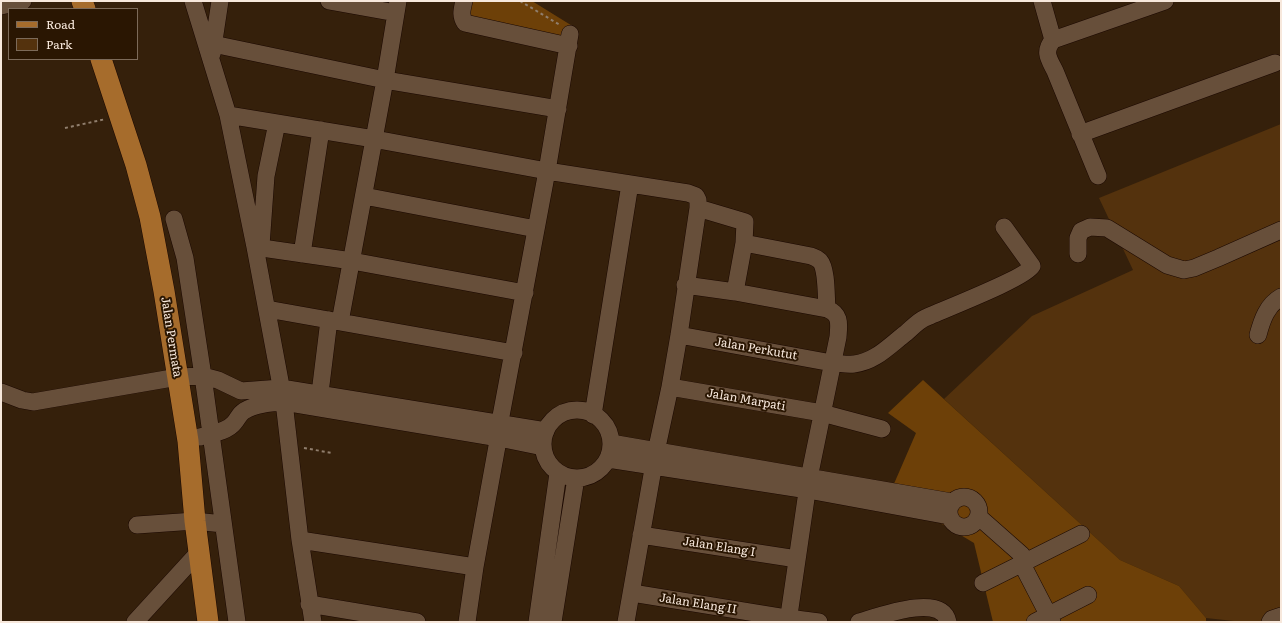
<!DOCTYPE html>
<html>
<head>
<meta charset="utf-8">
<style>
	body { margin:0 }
	#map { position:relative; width:1282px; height:623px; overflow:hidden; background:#35200b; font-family:Literata,serif }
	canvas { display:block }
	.frame { position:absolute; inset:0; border:2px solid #f7e8dc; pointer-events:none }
	.legend { position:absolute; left:8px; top:8px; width:130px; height:52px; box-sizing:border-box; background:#2a1602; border:1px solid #7c6a59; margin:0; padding:5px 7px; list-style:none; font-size:12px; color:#f7e8dc }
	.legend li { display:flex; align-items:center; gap:8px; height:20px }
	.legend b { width:20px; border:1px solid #7c6a59 }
</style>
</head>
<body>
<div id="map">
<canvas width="1282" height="623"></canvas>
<div class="frame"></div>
<ul class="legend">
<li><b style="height:5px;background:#a66c2c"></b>Road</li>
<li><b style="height:11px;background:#54320d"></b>Park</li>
</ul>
</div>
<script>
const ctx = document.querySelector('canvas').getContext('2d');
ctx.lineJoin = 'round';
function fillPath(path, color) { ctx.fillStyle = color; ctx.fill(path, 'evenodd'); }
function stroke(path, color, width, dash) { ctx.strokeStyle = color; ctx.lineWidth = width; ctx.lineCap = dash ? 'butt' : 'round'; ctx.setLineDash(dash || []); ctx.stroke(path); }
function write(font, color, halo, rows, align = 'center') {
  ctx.font = font + ' Literata,serif'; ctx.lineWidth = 4; ctx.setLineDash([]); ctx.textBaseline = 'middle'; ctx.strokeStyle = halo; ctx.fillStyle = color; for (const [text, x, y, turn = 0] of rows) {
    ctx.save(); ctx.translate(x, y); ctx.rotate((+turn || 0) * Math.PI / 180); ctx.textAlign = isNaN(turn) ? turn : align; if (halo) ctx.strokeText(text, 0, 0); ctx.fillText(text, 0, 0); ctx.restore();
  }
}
fillPath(new Path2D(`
	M1281,124V622H1243L1206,618L1179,586L1120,560L944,399L1032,316L1133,270L1099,198Z`), '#54320d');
fillPath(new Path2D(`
	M465,1H532L574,27L555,47L464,25Z
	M923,380L1120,560L1179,586L1206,618V622H993L974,543L890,493L916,433L888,413Z`), '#6d4008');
const minor = new Path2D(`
	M193,1L228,115L255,247L284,402L300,540L313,622
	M329,1L396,13
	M464,1C462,10 460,15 465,23L569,46
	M1042,1L1053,40C1043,52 1049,59 1055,71L1098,176
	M1,6L23,1
	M1053,40L1165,1
	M213,44L385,80L558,109
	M212,54L220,1
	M228,115L374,139L547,171L688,193L696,196L698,200V208L679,335L670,387L656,452L626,622
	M1080,134L1275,63
	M364,196L536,229
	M698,208L745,222L744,243L735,292
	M174,219L185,258L203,376L237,622
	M744,243L811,256C814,257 817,258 820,261C827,269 826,297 827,309
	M261,246L266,176L277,123
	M255,247L352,261L525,293
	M302,254L321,130
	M1078,254V238L1081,231L1090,227L1107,228L1167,265L1184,270L1194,268L1218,258L1281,230
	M685,285L735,292L827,309C841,314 839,324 838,337L809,478L788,622
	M267,309L514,353
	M340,322L385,80L398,1
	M679,335L832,363C839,363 847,365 854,364C875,362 890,345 906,333C912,328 918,321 925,318C942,310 1026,278 1032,266L1004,227
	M1258,335C1262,320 1267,305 1281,297
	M670,387L822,413L882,429
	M1,392L22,400L33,402L178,377L203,376L218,380L241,391L281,388L546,431
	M320,393L329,320
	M543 444a34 34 0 1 1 68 0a34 34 0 1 1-68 0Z
	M593,415L630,184
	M200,437C210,434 227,432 234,423C238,419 239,414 244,411C255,404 271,403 284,402L499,438L543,447
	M611,443L952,502
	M608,459L808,490L949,516
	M949 512a15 15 0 1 1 30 0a15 15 0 1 1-30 0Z
	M979,517L1022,555V564L1052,622
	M137,525L195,521L223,524
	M641,535L797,559
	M300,540L475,567
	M983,583L1081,534
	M632,593L780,617L819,622
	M309,604L417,622
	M135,622L199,552
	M467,622L475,567L497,446L501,416L547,171L570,34
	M537,622L558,473
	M553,622L576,478
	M859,622C877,617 942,592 948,622
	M1035,622L1088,595
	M1270,622L1272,619L1281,616`);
const major = new Path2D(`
	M82,1L85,9
	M101,59L136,165L150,217L164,291L188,441L195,521L208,622`);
stroke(minor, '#1b0800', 18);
stroke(major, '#1b0800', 22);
stroke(new Path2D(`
	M520,1L560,25
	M65,128L106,119
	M304,448L332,453`), '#907e6d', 2, [3, 3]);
stroke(minor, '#674f3a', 17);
stroke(major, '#a66c2c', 21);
write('12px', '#f7e8dc', '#2a1602', [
	["Jalan Permata",171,337,81],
	["Jalan Perkutut",756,349,10],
	["Jalan Marpati",746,400,10],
	["Jalan Elang I",719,547,9],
	["Jalan Elang II",698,604,9]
]);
</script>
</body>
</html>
